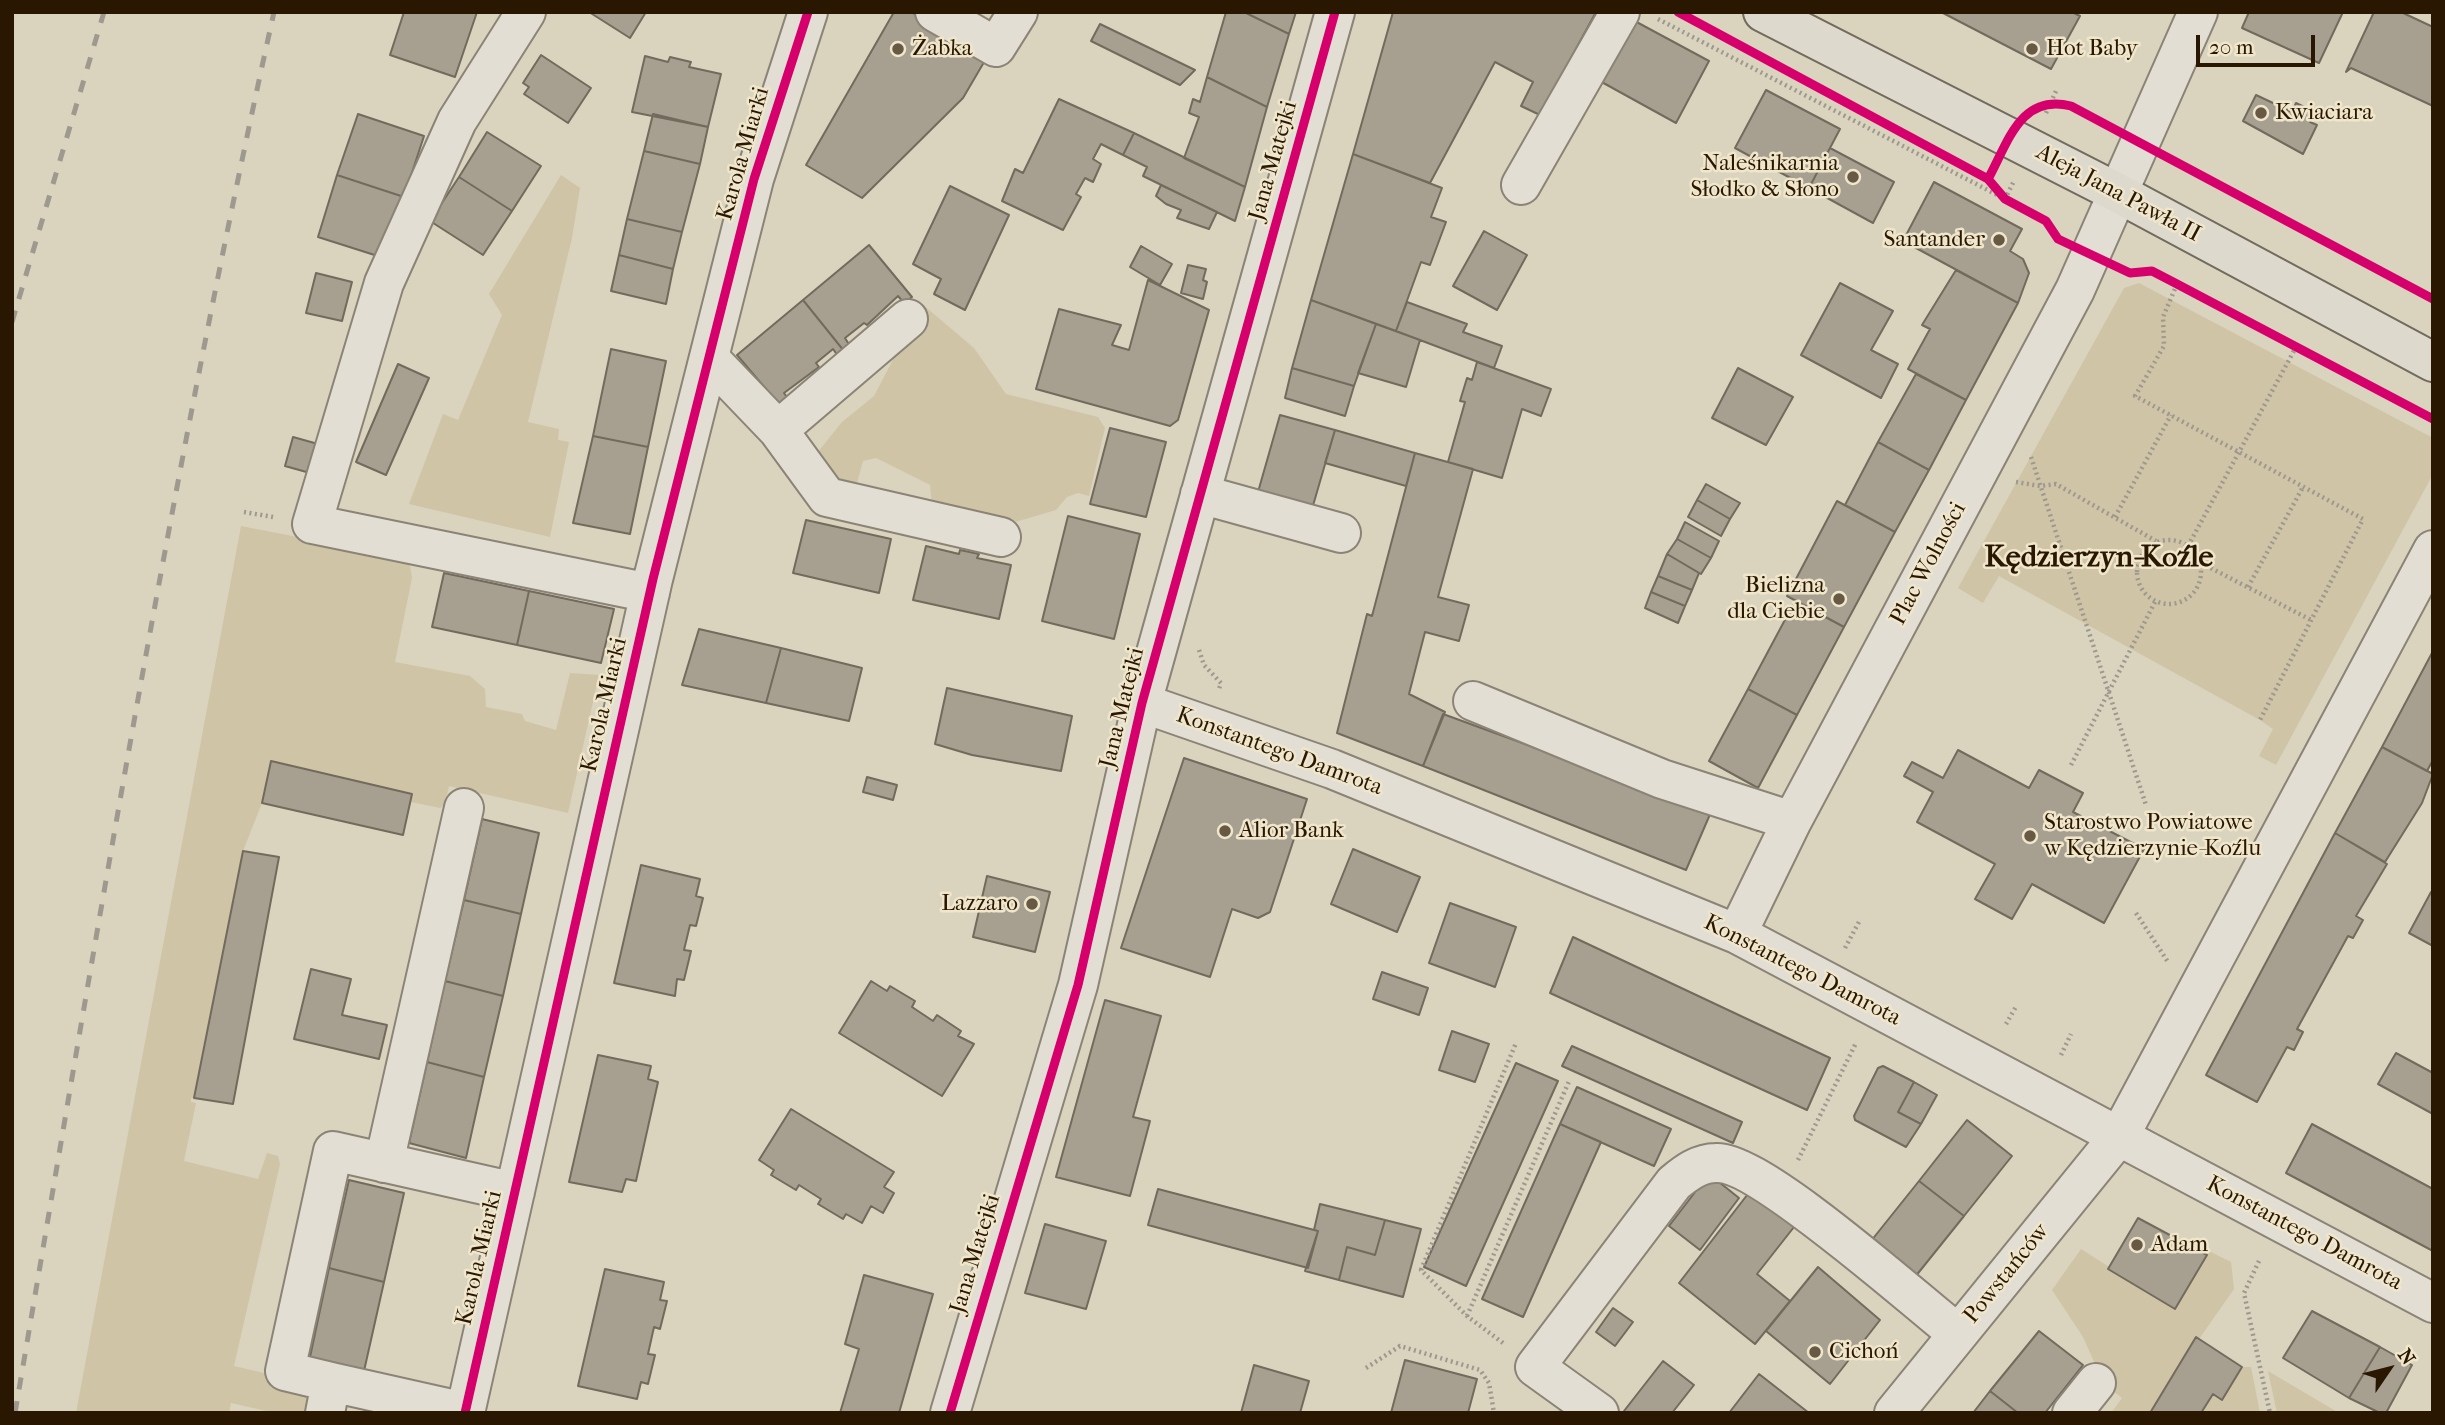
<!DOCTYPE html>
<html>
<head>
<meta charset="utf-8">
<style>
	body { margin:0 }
	#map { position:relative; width:2445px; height:1425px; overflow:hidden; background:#dad3be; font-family:"IM FELL French Canon",serif }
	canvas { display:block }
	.frame { position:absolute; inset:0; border:14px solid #291701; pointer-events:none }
	.north { position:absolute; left:2354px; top:1334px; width:70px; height:70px; -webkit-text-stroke:5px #efe6cc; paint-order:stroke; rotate:55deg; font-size:19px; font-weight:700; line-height:28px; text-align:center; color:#291701 }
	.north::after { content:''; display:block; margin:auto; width:24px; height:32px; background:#291701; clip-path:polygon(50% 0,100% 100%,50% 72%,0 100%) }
	.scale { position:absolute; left:2196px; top:35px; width:119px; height:32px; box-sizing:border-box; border:4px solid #291701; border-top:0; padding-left:9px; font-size:21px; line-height:24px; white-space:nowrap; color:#291701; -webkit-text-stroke:5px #efe6cc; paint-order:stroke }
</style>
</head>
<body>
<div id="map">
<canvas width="2445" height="1425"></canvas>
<div class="frame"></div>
<div class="north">N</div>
<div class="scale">20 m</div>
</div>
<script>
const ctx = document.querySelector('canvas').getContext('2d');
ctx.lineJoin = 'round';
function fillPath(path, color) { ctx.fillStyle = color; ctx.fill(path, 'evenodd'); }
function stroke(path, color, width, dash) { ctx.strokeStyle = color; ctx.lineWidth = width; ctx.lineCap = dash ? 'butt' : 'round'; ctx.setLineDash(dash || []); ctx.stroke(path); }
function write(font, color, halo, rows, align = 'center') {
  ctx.font = font + ' "IM FELL French Canon",serif'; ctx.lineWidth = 5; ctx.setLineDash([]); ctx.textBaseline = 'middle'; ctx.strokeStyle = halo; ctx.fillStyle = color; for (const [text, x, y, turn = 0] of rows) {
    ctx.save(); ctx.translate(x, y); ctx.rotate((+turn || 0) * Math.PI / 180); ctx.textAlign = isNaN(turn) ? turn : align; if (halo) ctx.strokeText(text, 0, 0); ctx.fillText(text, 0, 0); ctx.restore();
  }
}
fillPath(new Path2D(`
	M561,175L580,188L572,238L528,422L559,429L558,440L569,442L550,537L409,504L443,414L458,420L502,315L489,294Z
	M2139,283L2433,438V474L2276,765L2259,756L2273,729L2260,720L1999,576L1983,603L1958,588L2124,288Z
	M922,304L974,348L1006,394L1098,417L1105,428L1089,496L1078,493L1067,497L1056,510L1005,525L932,505L930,485L876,458L863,461L854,494L835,487L817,453L842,422L874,396Z
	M241,526L400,557L410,566L412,578L395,662L470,676L485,689L486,707L522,714L525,721L556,730L570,673L599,675L568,813L449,786L445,804L440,808L411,802L412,794L271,762L262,803L243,851L194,1098H191V1102L196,1103L184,1161L258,1179L267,1153L278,1156L280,1164L234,1366L285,1378L284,1391L295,1393L306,1391L311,1413H275L231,1403L229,1413H76Z
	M2081,1249L2175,1309L2209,1251L2231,1262L2234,1289L2199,1339L2196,1337L2150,1413H2111L2122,1398L2104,1384L2083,1337L2052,1290Z
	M2242,1367H2251L2260,1413H2201L2213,1394L2223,1399Z
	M2268,1371L2339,1413H2277Z`), '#d0c4a6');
const building = new Path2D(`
	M404,12H477L455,77L390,55Z
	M589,12H646L630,38Z
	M894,12H911L987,57L963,98L862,198L806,165Z
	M1226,12H1244L1289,34L1267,107L1207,77Z
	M1244,12H1296L1289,34Z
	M1393,12H1596L1540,115L1521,106L1533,82L1495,62L1430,183L1353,154Z
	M2072,12L2080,16L2051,69L1943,13Z
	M2249,12H2343L2319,63L2242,28Z
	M2374,12H2401L2433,27V106L2351,68L2346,72Z
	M1631,19L1709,61L1676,123L1598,80Z
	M1100,24L1195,70L1180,85L1091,41Z
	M541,55L591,88L568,123L524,94L529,87L523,83Z
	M645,56L668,62L670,57L691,62L689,67L721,74L708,127L632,112Z
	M1207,77L1267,107L1245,187L1184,158L1199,117L1189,113L1193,99L1200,102Z
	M1766,90L1840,129L1809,188L1735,148Z
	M2256,95L2292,112L2296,103L2317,113L2310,122L2317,125L2303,154L2243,121Z
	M1059,99L1134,133L1123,155L1101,144L1093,159L1101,164L1093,182L1085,178L1076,194L1081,197L1063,230L1002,201L1015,169L1023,173Z
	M358,114L424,136L404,197L337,175Z
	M653,114L708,127L700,164L644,151Z
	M487,132L541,166L512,211L459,177Z
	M1134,133L1245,187L1235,221L1143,176L1147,167L1123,155Z
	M1830,148L1894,182L1873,223L1809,188Z
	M644,151L700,164L682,232L627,219Z
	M1353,154L1442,188L1431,217L1446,222L1430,265L1421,262L1396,331L1311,300Z
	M337,175L404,197L384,258L318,237Z
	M459,177L512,211L483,255L430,221Z
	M1934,182L2022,229L2010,251L2023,259L2029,273L2018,303L1903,241Z
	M1161,185L1217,212L1209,229L1177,218L1181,210L1166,204L1156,196Z
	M950,186L1009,215L965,310L934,294L941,279L913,264Z
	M627,219L682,232L673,269L619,255Z
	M1484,231L1527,255L1497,310L1453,286Z
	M869,245L912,297L904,303L898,296L867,325L864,323L845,338L850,346L844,351L803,300Z
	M1141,246L1172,264L1160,285L1130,267Z
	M619,255L673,269L666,304L611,291Z
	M1188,265L1206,269L1203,280L1207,282L1203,299L1181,293Z
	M1956,270L2018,303L1966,400L1908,369L1930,329L1922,325Z
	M316,273L352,282L342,321L306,313Z
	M1148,280L1209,310L1178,420L1170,426L1036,389L1059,309L1121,325L1112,345L1129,350Z
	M1840,283L1893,311L1871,350L1898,364L1881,398L1801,355Z
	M803,300L844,351L838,356L833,349L816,363L819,367L784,393L790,401L782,408L737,355Z
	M1311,300L1376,324L1354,386L1292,368Z
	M1407,302L1467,324L1463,332L1502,346L1494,368L1396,331Z
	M1376,324L1420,340L1406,387L1358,373Z
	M611,349L666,361L648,447L593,436Z
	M1477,362L1551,389L1541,416L1522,409L1502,478L1448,462L1465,402L1460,401L1467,378L1472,380Z
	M398,364L429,378L386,475L356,462Z
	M1292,368L1354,386L1345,416L1285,398Z
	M1738,368L1793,397L1766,445L1712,418Z
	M1916,374L1966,400L1929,470L1878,442Z
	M1280,415L1335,430L1312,509L1258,492Z
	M1110,428L1166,442L1146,517L1090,504Z
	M1335,430L1415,453L1406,486L1325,463Z
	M593,436L648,447L630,534L573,523Z
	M293,437L318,444L310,473L285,466Z
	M1878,442L1929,470L1895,532L1845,505Z
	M1415,453L1473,469L1438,597L1469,605L1459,641L1425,632L1409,694L1445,712L1423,766L1337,733L1367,614L1372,616Z
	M1706,484L1740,503L1730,519L1697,500Z
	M1697,500L1730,519L1721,536L1688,517Z
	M1837,501L1895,532L1844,627L1787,596Z
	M1068,516L1140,534L1114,639L1042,621Z
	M806,520L891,539L879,593L793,573Z
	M1685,522L1719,541L1711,558L1677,539Z
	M1677,539L1711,558L1701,574L1667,554Z
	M926,546L959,554L960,550L979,554L977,558L1011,565L999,619L913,600Z
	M1667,554L1699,573L1692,590L1658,576Z
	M444,573L529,591L517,645L432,627Z
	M1658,576L1692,590L1685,606L1651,592Z
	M529,591L614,609L601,663L517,645Z
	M1651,592L1685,606L1678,623L1645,608Z
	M1795,601L1844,627L1797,715L1748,689Z
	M699,629L781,648L766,703L682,685Z
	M781,648L862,668L849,721L766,703Z
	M2433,651V760L2427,771L2382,747Z
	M947,688L1072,716L1061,771L972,755L935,744Z
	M1748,689L1797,715L1758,788L1709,761Z
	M1443,714L1711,812L1686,870L1423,766Z
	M2382,747L2433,774L2422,803L2385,862L2335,833Z
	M1958,750L2029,788L2039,770L2083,793L2073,812L2144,849L2104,923L2032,884L2012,919L1975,899L1995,864L1917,822L1933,792L1904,776L1912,762L1943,778Z
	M1184,758L1307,799L1270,912L1258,918L1232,909L1210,977L1121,948Z
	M271,761L412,794L403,835L262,803Z
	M867,777L897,785L893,800L863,792Z
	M482,819L539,833L521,914L464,900Z
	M2335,833L2387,864L2356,916L2363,920L2353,938L2348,936L2297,1029L2303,1032L2294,1050L2287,1047L2257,1102L2206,1075Z
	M1353,849L1420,877L1397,932L1331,904Z
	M243,851L279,857L233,1104L194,1098Z
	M641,865L700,879L696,896L703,898L696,926L690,925L684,950L691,951L684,980L677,979L675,996L614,983Z
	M987,876L1050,892L1035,952L973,937Z
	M2431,892L2433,893V946L2409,933Z
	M464,900L521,914L503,996L445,981Z
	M1450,903L1516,927L1495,987L1429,963Z
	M1573,937L1830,1058L1807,1110L1550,993Z
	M311,969L351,979L342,1015L387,1025L379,1059L294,1039Z
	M1382,972L1428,988L1419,1015L1373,999Z
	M445,981L503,996L484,1077L427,1062Z
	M871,981L887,991L890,986L915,1001L912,1007L933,1021L937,1015L961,1031L958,1036L974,1044L942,1096L839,1033Z
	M1105,1000L1161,1016L1133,1117L1150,1121L1130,1196L1056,1177Z
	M1452,1031L1489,1044L1475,1082L1439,1070Z
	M1572,1046L1742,1122L1733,1143L1562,1066Z
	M2396,1053L2433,1073V1114L2378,1084Z
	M598,1055L651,1066L648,1079L658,1082L636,1181L626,1179L622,1192L569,1182Z
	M427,1062L484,1077L466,1158L409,1143Z
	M1516,1063L1558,1081L1466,1286L1424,1267Z
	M1883,1066L1914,1082L1898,1112L1921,1124L1906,1147L1855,1120L1854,1116L1878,1068Z
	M1914,1082L1937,1095L1921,1124L1898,1112Z
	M1577,1087L1671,1129L1654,1166L1560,1124Z
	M791,1109L894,1172L884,1187L894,1193L883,1213L871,1206L862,1223L846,1214L843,1219L818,1204L821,1199L799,1185L796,1190L771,1175L774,1170L759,1160Z
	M1967,1120L2012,1156L1964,1216L1919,1181Z
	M1560,1124L1601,1142L1523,1317L1482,1299Z
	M2312,1124L2433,1189V1251L2286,1173Z
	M1709,1174L1739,1198L1700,1250L1669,1226Z
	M349,1180L404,1193L384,1282L329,1268Z
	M1919,1181L1964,1216L1915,1277L1871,1241Z
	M1158,1189L1318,1231L1308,1268L1148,1225Z
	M1751,1190L1794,1227L1757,1274L1790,1301L1755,1344L1679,1283Z
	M1320,1204L1385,1220L1375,1255L1347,1247L1339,1280L1305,1271L1318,1231L1314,1230Z
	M2138,1218L2207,1255L2175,1309L2108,1269Z
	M1385,1220L1421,1229L1403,1297L1339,1280L1347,1247L1375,1255Z
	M1045,1224L1106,1241L1086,1309L1025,1293Z
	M1818,1267L1880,1320L1830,1384L1766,1331Z
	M329,1268L384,1282L364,1371L310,1357Z
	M605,1269L664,1282L660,1300L667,1301L660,1329L654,1327L648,1354L655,1355L648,1384L641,1382L637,1399L578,1386Z
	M864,1275L933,1294L899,1413H840L859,1349L845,1344Z
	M1613,1308L1633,1322L1615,1346L1596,1332Z
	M2312,1311L2380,1347L2349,1398L2283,1358Z
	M2039,1331L2083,1365L2045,1413H2018L1990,1391Z
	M2196,1337L2242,1367L2222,1400L2213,1394L2201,1413H2150Z
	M2380,1347L2412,1365L2386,1413H2380L2349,1398Z
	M1405,1360L1477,1379L1468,1413H1391Z
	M1663,1361L1694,1385L1672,1413H1626L1624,1411Z
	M1254,1365L1309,1381L1300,1413H1241Z
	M1759,1374L1809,1413H1729Z
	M1990,1391L2018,1413H1973Z`);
fillPath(building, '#a7a091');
stroke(building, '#726b5d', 2);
const minor = new Path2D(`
	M526,12L457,121L384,283L312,524L650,593
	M935,12L996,47L1018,12
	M1521,185L1620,12
	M709,358L778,430L827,497L1001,537
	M778,430L908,319
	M1200,494L1341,533
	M1473,701L1662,779L1792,821
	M1142,703L1332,769L1737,934L2433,1303
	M1737,934L1792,821L2075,290L2198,12
	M384,1163L464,808
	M331,1382L285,1371L333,1151L515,1192
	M325,1413L331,1382L465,1412
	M465,1413L653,579L754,179L808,12
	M950,1413L1078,985L1142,703L1335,12
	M1599,1413L1535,1367L1674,1183C1686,1173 1699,1163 1716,1163C1759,1160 1917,1302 1958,1334
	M1894,1413L2120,1135L2433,550
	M2072,1413L2096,1383`);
const major = new Path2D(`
	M1763,12L2116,192L2433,362`);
stroke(minor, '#8b8476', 42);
stroke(major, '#726b5d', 42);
stroke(new Path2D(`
	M1658,19L2005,199L2014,181
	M2046,113L2056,91
	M2177,284L2163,317L2164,346L2135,396L2363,519L2260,720
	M2031,457L2146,805
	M2016,482L2040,486L2056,484L2156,541
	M244,512L273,517
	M2115,517L2171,415
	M2137 572a32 32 0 1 1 64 0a32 32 0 1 1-64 0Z
	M2188,546L2296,347
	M2201,563L2311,620
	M2248,587L2303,487
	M1199,650L1204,665L1221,683L1219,689
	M2071,765L2155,602
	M2136,913L2168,962
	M1845,948L1860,920
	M2006,1024L2017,1005
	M2061,1055L2071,1034
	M1798,1160L1856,1043
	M2259,1261L2244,1293L2270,1413
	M1467,1316L1570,1079
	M1503,1343L1467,1316L1421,1270L1516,1043
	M1366,1368L1400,1346L1480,1370L1489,1383L1494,1413
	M1153,1412V1413`), '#9e998f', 4.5, [2, 3.5]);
stroke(minor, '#e2ded3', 38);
stroke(major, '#ddd9cc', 38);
stroke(new Path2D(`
	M12,322L104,12
	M15,1413C95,945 171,476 274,12`), '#9e998f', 5, [12, 12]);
stroke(new Path2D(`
	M1678,12L1988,179C2008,143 2020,93 2071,106L2433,299
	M1988,179L2005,199L2046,221L2058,239L2130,273L2152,271L2177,284L2433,419
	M465,1413L653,579L754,179L808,12
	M950,1413L1078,985L1142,703L1335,12`), '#d6006c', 9);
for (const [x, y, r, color] of [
	[898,49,7,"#675943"],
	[2032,49,7,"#675943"],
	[2261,113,7,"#675943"],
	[1853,177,7,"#675943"],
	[1999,240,7,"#675943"],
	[1839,599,7,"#675943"],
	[1225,831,7,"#675943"],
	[2030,836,7,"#675943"],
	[1032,904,7,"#675943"],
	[2137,1245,7,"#675943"],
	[1815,1352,7,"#675943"]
]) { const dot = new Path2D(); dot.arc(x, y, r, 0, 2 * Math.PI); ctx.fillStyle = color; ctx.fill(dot); stroke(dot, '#efe6cc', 2.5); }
write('23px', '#291701', '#efe6cc', [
	["Żabka",912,49],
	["Hot Baby",2046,49],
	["Kwiaciara",2275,113],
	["Naleśnikarnia",1839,164,"right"],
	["Słodko & Słono",1839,190,"right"],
	["Santander",1985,240,"right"],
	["Bielizna",1825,586,"right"],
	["dla Ciebie",1825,612,"right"],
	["Starostwo Powiatowe",2044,823],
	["w Kędzierzynie-Koźlu",2044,849],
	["Alior Bank",1239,831],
	["Lazzaro",1018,904,"right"],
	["Adam",2151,1245],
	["Cichoń",1829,1352]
], 'left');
write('23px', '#291701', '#efe6cc', [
	["Karola Miarki",744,154,-74],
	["Jana Matejki",1274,161,-74],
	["Aleja Jana Pawła II",2118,194,28],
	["Plac Wolności",1929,564,-62],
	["Karola Miarki",605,705,-77],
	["Jana Matejki",1123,708,-76],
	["Konstantego Damrota",1279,752,20],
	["Konstantego Damrota",1802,971,27],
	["Konstantego Damrota",2304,1234,28],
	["Jana Matejki",976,1254,-73],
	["Karola Miarki",480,1258,-77],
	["Powstańców",2007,1274,-51]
]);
write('bold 30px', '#291701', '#efe6cc', [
	["Kędzierzyn-Koźle",2099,559]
]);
</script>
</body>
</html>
